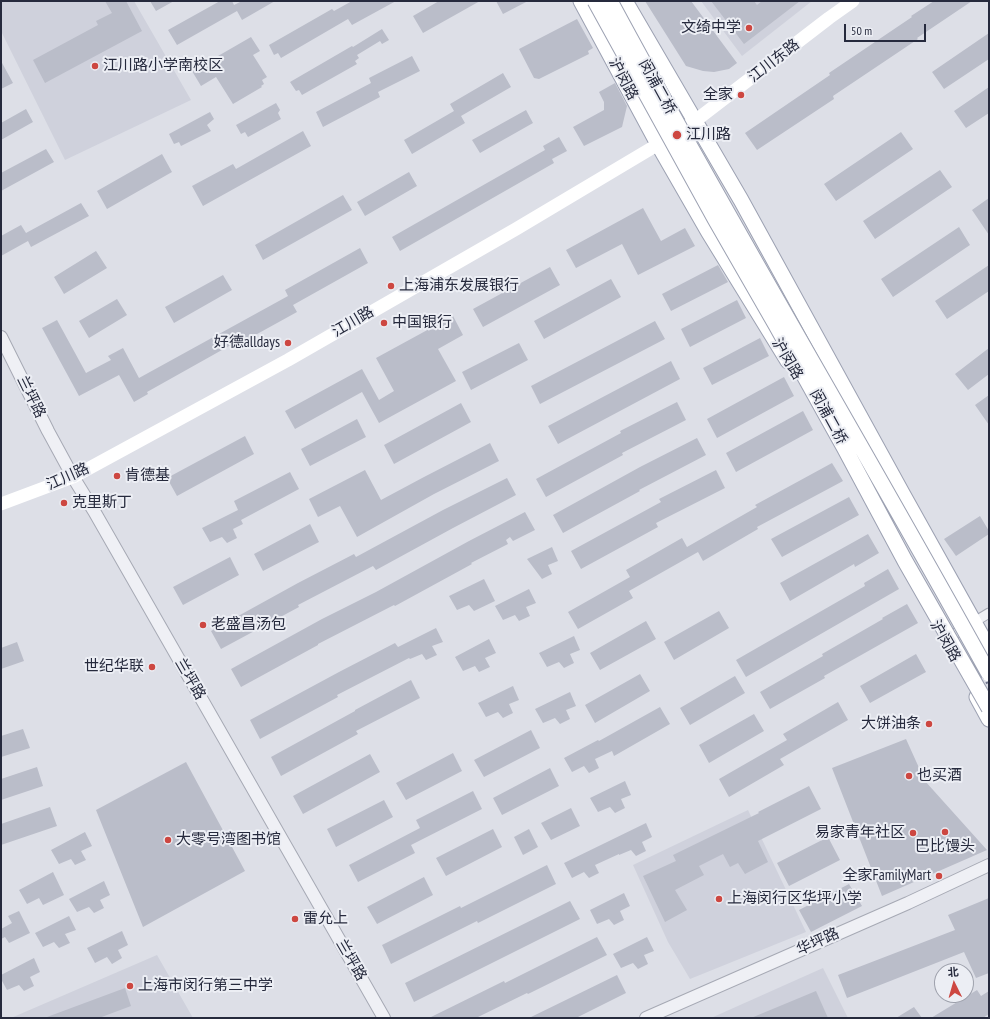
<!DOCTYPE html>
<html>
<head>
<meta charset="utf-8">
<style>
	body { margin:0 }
	#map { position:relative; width:990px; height:1019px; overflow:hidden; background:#dddfe7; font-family:"PT Sans Narrow","Noto Sans SC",sans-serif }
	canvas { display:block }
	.frame { position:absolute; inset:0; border:2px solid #262a3d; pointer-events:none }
	.north { position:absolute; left:934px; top:963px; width:40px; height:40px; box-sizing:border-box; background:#eceef4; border:1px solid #9da0ab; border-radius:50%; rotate:355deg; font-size:11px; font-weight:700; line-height:16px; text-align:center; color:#262a3d }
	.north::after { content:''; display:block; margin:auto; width:14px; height:18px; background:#cd4741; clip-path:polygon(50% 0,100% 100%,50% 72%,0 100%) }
	.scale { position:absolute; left:844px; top:24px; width:82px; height:18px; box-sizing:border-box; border:2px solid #262a3d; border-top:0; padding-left:5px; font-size:12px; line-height:14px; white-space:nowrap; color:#262a3d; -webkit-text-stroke:3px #eceef4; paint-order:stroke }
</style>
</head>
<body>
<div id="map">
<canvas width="990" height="1019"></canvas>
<div class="frame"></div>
<div class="north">北</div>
<div class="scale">50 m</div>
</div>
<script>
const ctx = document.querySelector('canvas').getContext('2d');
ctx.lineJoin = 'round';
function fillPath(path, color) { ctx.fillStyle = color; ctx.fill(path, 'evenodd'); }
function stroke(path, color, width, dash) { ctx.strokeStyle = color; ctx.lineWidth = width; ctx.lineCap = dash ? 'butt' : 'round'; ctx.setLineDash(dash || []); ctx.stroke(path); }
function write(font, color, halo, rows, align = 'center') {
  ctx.font = font + ' "PT Sans Narrow","Noto Sans SC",sans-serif'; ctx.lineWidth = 4; ctx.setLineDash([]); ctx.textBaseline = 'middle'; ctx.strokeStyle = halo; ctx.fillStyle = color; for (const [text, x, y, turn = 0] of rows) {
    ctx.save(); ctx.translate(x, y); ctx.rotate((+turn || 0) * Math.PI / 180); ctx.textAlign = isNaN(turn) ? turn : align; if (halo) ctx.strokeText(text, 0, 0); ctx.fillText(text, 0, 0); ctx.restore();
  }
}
fillPath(new Path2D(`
	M1,1H134L191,100L65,160L1,31Z
	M701,1H812L742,56Z
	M748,810L806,932L690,979L668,942L633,865Z
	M157,955L193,1018H11Z
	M823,968L848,1018H711Z`), '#cfd1dc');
fillPath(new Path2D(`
	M105,1H126L142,31L45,83L33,60L98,25L96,21L112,13Z
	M150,1H174L156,11Z
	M220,1H232L234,5L242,1H275L242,20L237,11L177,45L168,30Z
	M352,1H396L352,25L348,19L281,58L278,53L274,55L269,45L332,9L334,11Z
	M439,1H480L423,33L413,16Z
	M496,1H528L503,14Z
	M645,1H691L737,63L729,69L714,72L703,71L686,66Z
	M711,1H754L757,5L762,1H800L744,44Z
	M934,1H972L917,38L918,39L833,96L834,99L757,150L745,133L830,75L829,73L912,17L911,16Z
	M577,19L593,48L588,51L589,54L539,79L534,78L519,49Z
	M382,29L389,40L382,44L380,41L357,55L359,58L355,61L357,64L302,95L299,90L296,91L290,82L352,46L353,47Z
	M989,33V59L944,89L932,72Z
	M251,37L260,51L253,55L267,77L262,80L264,84L261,86L262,87L233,104L216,77L201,86L192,71Z
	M412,56L420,71L378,92L380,97L323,127L316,112L371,83L369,78Z
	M1,61L13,83L1,89Z
	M503,73L511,87L461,116L465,123L412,154L404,140L454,111L450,104Z
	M615,83L627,106L622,127L584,146L573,127L604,110V102L599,92Z
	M989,87V113L966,128L954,111Z
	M276,103L280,110L278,113L281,119L248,137L245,132L241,134L236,125Z
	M26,109L33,122L1,140V123Z
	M526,110L533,123L480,153L472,140Z
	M210,112L214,119L207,125L211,131L181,146L179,142L174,144L169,134Z
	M303,131L311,146L203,206L192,186L233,164L236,169Z
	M901,132L913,149L836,201L824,184Z
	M559,137L567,151L552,159L554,163L400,251L392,237L545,150L543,146Z
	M46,149L54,162L1,191V173Z
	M162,154L172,172L107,209L97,191Z
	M940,170L952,187L875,239L863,221Z
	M409,172L417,186L365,216L357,202Z
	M343,195L352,210L263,260L255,245Z
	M989,198V235L972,210Z
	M81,203L89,216L31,247L28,241L1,256V236L21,225L26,233Z
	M643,208L661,241L685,228L695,246L638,275L622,244L576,268L566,250Z
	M959,227L970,245L893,297L881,279Z
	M360,248L368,263L293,305L297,312L239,344L238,341L147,392L148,394L134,402L119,375L79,396L42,328L57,320L86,373L111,360L108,356L123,348L139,378L288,296L285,290Z
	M96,251L107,268L64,294L54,277Z
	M718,265L728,282L671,311L662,294Z
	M989,265V291L947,319L935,301Z
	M550,267L560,285L483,327L473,309Z
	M223,275L232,290L174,323L165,307Z
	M611,279L621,297L544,339L534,321Z
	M117,299L127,315L89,338L79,321Z
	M737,300L746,318L690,347L681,329Z
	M453,316L463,335L438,349L456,381L379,423L362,392L295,429L285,411L362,369L379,400L394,391L376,358Z
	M655,321L665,339L540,404L531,386Z
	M760,338L769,356L712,385L703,368Z
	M519,343L528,360L471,390L462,372Z
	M989,348V374L968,390L955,374Z
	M671,361L680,379L558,444L548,426Z
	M784,377L794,396L717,438L707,419Z
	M989,395V425L975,405Z
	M677,402L686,420L622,453L623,455L546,497L536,479L621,433L620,431Z
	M461,403L471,422L394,464L384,445Z
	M803,411L813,430L736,472L726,453Z
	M357,419L366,437L310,466L301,449Z
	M245,436L254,454L177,496L167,478Z
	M697,438L706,455L639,490L640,491L563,533L553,515L640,467Z
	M490,443L499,461L434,494L357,537L340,506L318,517L309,499L365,470L381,500L424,477Z
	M832,463L843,481L757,527L758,529L703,561L698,552L629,591L633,598L578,629L568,612L630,577L626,570L682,538L687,547L757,507L755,505Z
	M716,470L725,488L656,523L658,527L581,569L571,551L661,502L659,499Z
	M290,472L299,489L241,520L243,524L233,529L237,538L227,543L222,537L210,542L202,528L238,510L234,501Z
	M507,478L516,495L453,528L376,570L373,566L298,605L299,607L221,649L211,631L298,583L354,554L356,557L443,510Z
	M849,497L859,515L782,557L771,539Z
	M525,512L535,530L513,541L510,537L506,540L508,544L471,563L472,564L395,606L394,605L318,644V645L241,687L231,669L322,619L376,592L469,541Z
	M980,516L989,531V534L956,556L944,539Z
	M310,524L319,542L263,571L254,554Z
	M868,534L879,553L855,567L854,564L790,601L780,583Z
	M552,547L558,561L548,565L552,574L542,579L527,559Z
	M230,557L239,575L183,605L173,587Z
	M888,569L899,589L746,677L736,660L865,586L864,583Z
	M484,579L495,601L474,611L469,605L457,610L449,596Z
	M529,589L536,603L526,607L530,616L519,621L515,615L503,620L495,606Z
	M907,604L918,623L824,676L825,678L770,709L760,692L823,656L822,654L883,619L882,618Z
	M719,611L729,628L674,660L664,642Z
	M646,621L656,639L600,670L590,653Z
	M436,628L443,642L432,646L437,655L426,660L422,654L410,659L409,658L337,695L338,697L260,739L250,720L339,672L395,643L398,647Z
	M574,636L580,650L570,654L574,663L564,668L559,662L547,667L539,653Z
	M489,639L496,653L485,658L490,667L479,672L475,666L463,671L455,657Z
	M17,642L24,661L1,669V648Z
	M916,654L926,672L870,703L860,686Z
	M640,674L650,691L595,723L585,705Z
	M735,676L745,693L690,725L680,708Z
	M411,680L420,698L356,731L358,734L281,776L271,757L355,711V710Z
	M513,686L519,700L509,704L513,713L503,718L498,712L486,717L478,703Z
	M570,692L576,706L566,710L570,719L560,724L555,718L543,723L535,709Z
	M838,702L848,720L780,759L784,765L729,797L719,779L787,740L783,734Z
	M660,707L670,724L614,756L612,751L595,759L599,768L589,773L584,766L572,772L564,758L598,740L599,741Z
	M754,714L764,731L709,763L699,745Z
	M23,729L30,748L1,757V736Z
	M531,730L540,748L484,777L474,760Z
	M906,739L925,781L987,850L882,896L832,768Z
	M453,753L462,771L406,800L396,783Z
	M370,754L380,772L303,814L293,796Z
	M186,762L245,871L143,927L96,810Z
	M37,767L43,786L1,800V779Z
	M550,768L559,786L502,815L493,798Z
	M625,781L631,795L621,799L625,808L615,813L610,807L598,812L590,798Z
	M809,786L821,809L758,841L768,862L745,874L738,863L730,867L723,854L699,866L704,875L675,890L687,910L665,922L643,876L676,861L673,855L759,813L758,812Z
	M473,791L482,809L411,845L415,853L358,882L349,865L420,828L416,820Z
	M384,800L393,817L336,847L327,829Z
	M50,807L57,826L1,845V824Z
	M571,808L580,826L551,840L541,823Z
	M646,823L652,837L642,842L646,851L636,856L631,850L619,855V854L595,865L599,873L589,878L584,872L572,878L564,863Z
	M493,829L502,847L446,876L436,858Z
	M529,829L538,847L523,855L514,837Z
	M85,832L92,846L81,851L86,860L75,865L71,859L59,864L51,850Z
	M828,837L840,860L789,886L777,863Z
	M547,865L556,884L478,923L477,921L391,964L382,945L460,906L461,908Z
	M53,872L64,895L43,905L39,898L27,904L19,890Z
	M424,877L433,895L377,924L367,907Z
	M104,881L110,895L100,900L104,908L94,913L89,907L77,912L69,899Z
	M849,884L862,906L811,932L799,910Z
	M624,893L630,906L620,911L624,920L614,925L609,919L597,924L590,910Z
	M989,898V973L976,978L964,952L847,998L838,975L955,930L948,915Z
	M570,901L580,919L414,1002L405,983Z
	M19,911L30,933L9,943L5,937L1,939V929L12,923L8,916Z
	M69,916L76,930L65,934L70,943L59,948L54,942L43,947L35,933Z
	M122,931L128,945L118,950L122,958L112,964L107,957L95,963L87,948Z
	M597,937L607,955L528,994L527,993L476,1018H429L504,981L505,983Z
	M647,937L654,951L644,955L648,964L638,969L633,963L621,968L613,954Z
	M34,958L40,972L30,977L34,986L24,991L19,985L7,990L1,979V975Z
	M617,975L626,993L576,1018H529Z
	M125,988L131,1006L99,1018H47V1017Z
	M977,990L981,996L989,991V1014L983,1018H931Z
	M816,991L828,1018H751Z
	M914,1007L922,1018H896Z`), '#babdc9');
const minor = new Path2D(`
	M946,639L989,613`);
const tertiary = new Path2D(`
	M1,337L48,431L73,477L94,511L384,1018
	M646,1018L908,903L989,865`);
const primary = new Path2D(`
	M581,1L658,144L708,231L788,361
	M625,1L741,200L902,493L989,649
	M977,697L989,719`);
stroke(minor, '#a6a9b4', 11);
stroke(tertiary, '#a6a9b4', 14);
stroke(primary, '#9ca1b2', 17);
stroke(minor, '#eff0f5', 9);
stroke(tertiary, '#eff0f5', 12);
stroke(new Path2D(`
	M687,126L695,121L829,18L853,1
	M1,504L73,477L288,360L516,229L667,139`), '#fff', 13);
stroke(primary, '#fff', 15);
stroke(new Path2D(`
	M598,1L746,268L989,699
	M606,1L752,265L989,686`), '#767b90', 3, [2, 4]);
const primaryBridge = new Path2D(`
	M595,1L715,219L776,325L844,447L905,561L989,708
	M610,1C732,228 865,449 989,674`);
stroke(primaryBridge, '#9ca1b2', 17, []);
stroke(primaryBridge, '#fff', 15);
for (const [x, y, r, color] of [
	[749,28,4,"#cd4741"],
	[95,66,4,"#cd4741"],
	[741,95,4,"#cd4741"],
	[677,135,5,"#cd4741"],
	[391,286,4,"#cd4741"],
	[384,323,4,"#cd4741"],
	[288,343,4,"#cd4741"],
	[117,476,4,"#cd4741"],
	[64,503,4,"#cd4741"],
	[203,625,4,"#cd4741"],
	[152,667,4,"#cd4741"],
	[929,724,4,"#cd4741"],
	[909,776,4,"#cd4741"],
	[945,832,4,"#cd4741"],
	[913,833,4,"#cd4741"],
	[168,840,4,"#cd4741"],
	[939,876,4,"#cd4741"],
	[719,899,4,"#cd4741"],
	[295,919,4,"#cd4741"],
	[130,986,4,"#cd4741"]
]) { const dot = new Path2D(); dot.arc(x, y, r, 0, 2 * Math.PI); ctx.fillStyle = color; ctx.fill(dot); stroke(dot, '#eceef4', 1.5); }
write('15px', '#262a3d', '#eceef4', [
	["文绮中学",741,28,"right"],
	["江川路小学南校区",103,66],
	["全家",733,95,"right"],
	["江川路",686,135],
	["上海浦东发展银行",399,286],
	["中国银行",392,323],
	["好德alldays",280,343,"right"],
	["肯德基",125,476],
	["克里斯丁",72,503],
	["老盛昌汤包",211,625],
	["世纪华联",144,667,"right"],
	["大饼油条",921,724,"right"],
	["也买酒",917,776],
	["易家青年社区",905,833,"right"],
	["大零号湾图书馆",176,840],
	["巴比馒头",945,847,"center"],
	["全家FamilyMart",931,876,"right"],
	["上海闵行区华坪小学",727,899],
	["雷允上",303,919],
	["上海市闵行第三中学",138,986]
], 'left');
write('15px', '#262a3d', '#eceef4', [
	["江川东路",774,61,-38],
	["沪闵路",623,79,62],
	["闵浦二桥",657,87,61],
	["江川路",353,322,-30],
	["沪闵路",787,359,59],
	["兰坪路",31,397,64],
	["闵浦二桥",828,417,61],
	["江川路",68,477,-24],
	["沪闵路",945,641,60],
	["兰坪路",190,679,60],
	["华坪路",818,942,-24],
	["兰坪路",351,960,60]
]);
</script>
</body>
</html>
